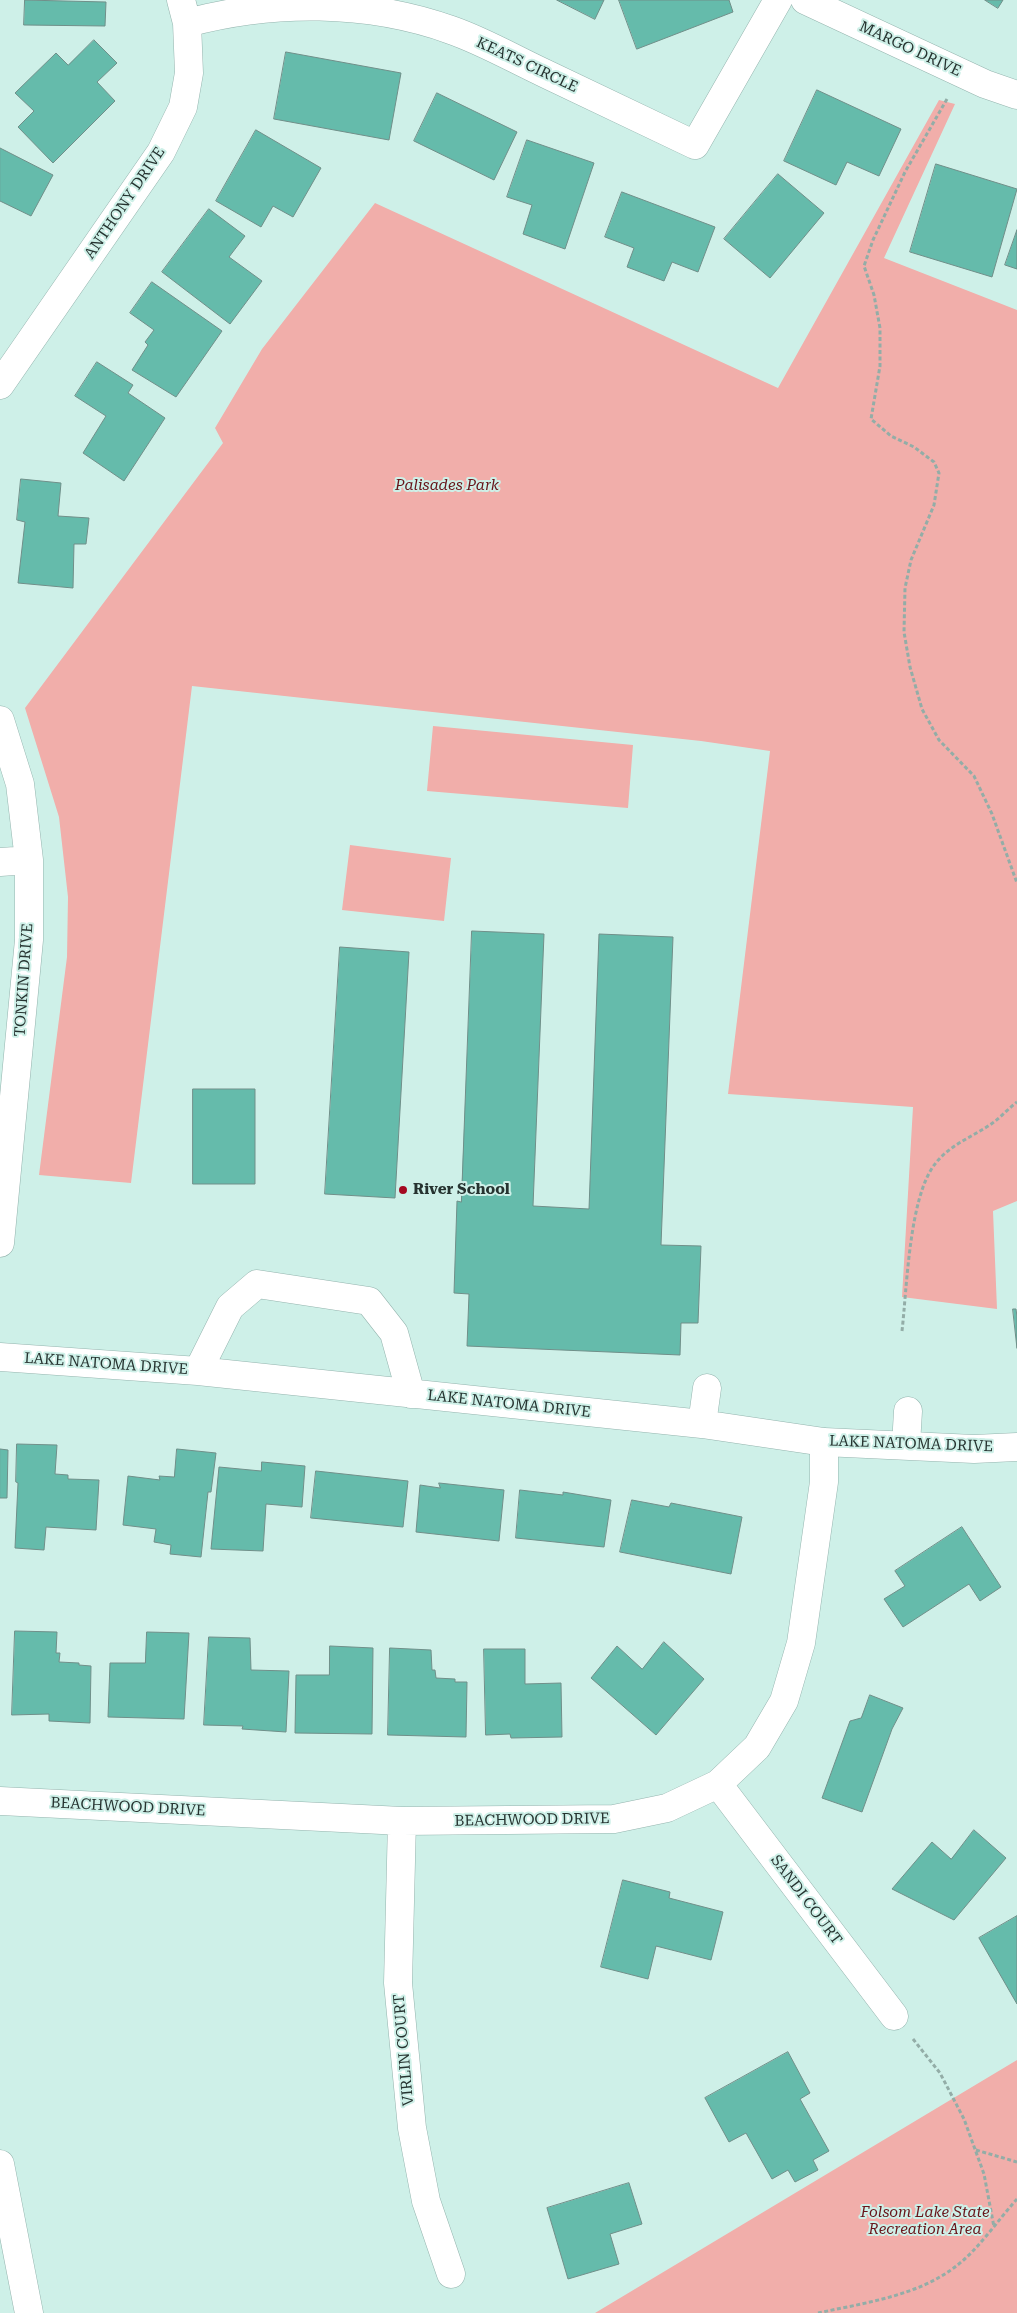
<!DOCTYPE html>
<html>
<head>
<meta charset="utf-8">
<style>
	body { margin:0 }
	canvas { display:block; background:#cef0e8 }
</style>
</head>
<body>
<canvas width="1017" height="2313"></canvas>
<script>
const ctx = document.querySelector('canvas').getContext('2d');
ctx.lineJoin = 'round';
function fillPath(path, color) { ctx.fillStyle = color; ctx.fill(path, 'evenodd'); }
function stroke(path, color, width, dash) { ctx.strokeStyle = color; ctx.lineWidth = width; ctx.lineCap = dash ? 'butt' : 'round'; ctx.setLineDash(dash || []); ctx.stroke(path); }
function write(font, color, halo, rows, align = 'center') {
  ctx.font = font + ' "Roboto Serif",serif'; ctx.lineWidth = 4; ctx.setLineDash([]); ctx.textBaseline = 'middle'; ctx.strokeStyle = halo; ctx.fillStyle = color; for (const [text, x, y, turn = 0] of rows) {
    ctx.save(); ctx.translate(x, y); ctx.rotate((+turn || 0) * Math.PI / 180); ctx.textAlign = isNaN(turn) ? turn : align; if (halo) ctx.strokeText(text, 0, 0); ctx.fillText(text, 0, 0); ctx.restore();
  }
}
fillPath(new Path2D(`
	M939,100L955,104L884,258L1017,310V1201L993,1211L997,1309L902,1297L913,1107L728,1094L770,751L701,741L192,686L131,1183L39,1175L67,957L68,897L59,817L25,708L223,443L215,428L262,349L375,203L778,388Z
	M433,726L633,745L628,808L427,791Z
	M350,845L451,858L444,921L342,910Z
	M1017,2060V2313H595Z`), '#f1aeaa');
const building = new Path2D(`
	M25,0L106,2L105,26L24,25Z
	M557,0H604L595,19Z
	M619,0H729L733,12L637,49Z
	M985,0H1003L998,8Z
	M94,40L117,63L97,82L115,101L53,163L18,127L34,111L15,93L56,53L68,65Z
	M286,52L401,73L389,140L274,119Z
	M817,90L901,129L879,176L847,162L836,185L784,161Z
	M437,93L517,132L494,180L414,141Z
	M256,130L321,168L293,217L273,206L261,227L216,201Z
	M527,140L594,163L565,249L523,234L532,205L507,197Z
	M0,148L53,175L31,216L0,201Z
	M936,164L1017,189L992,277L910,252Z
	M778,174L824,213L770,278L724,239Z
	M622,192L715,227L698,272L672,262L664,281L627,267L634,248L605,237Z
	M209,209L245,236L229,257L262,281L230,324L162,272Z
	M1017,230V269L1005,265Z
	M152,282L222,331L176,397L132,370L148,345L145,342L154,330L130,313Z
	M97,362L133,385L128,393L165,418L124,481L83,453L106,416L75,396Z
	M21,479L61,483L58,516L89,518L86,544H74L73,588L18,583L25,522L17,520Z
	M472,931L544,934L533,1206L589,1209L599,934L673,937L661,1245L701,1246L698,1323H681L680,1355L467,1346L469,1294L454,1293L457,1201L461,1202Z
	M340,947L409,952L395,1198L325,1194Z
	M193,1089H255V1184H193Z
	M1013,1309H1016L1017,1317V1348Z
	M17,1444L57,1445L55,1474L68,1475V1479L99,1480L96,1530L46,1527L44,1550L15,1548L18,1483L16,1482Z
	M0,1449L8,1450L7,1498H0Z
	M177,1449L216,1453L211,1492H208L201,1557L170,1554L171,1545L154,1542L156,1529L123,1525L128,1476L160,1480L159,1476L174,1477Z
	M262,1462L305,1466L302,1507L266,1504L263,1551L211,1549L219,1467L261,1471Z
	M316,1471L408,1481L403,1527L311,1518Z
	M439,1483L504,1490L499,1541L416,1532L420,1485L440,1488Z
	M520,1490L563,1495V1492L611,1500L604,1547L516,1538Z
	M632,1500L669,1507L671,1503L742,1517L731,1574L620,1552Z
	M962,1527L1001,1587L980,1601L969,1584L903,1627L884,1599L905,1586L895,1571Z
	M15,1631L57,1632L56,1653H60L59,1662L79,1663V1665L91,1666L90,1723L49,1721V1714L12,1715Z
	M147,1632L189,1633L184,1719L108,1717L110,1663H145Z
	M209,1637L250,1638L251,1670L289,1671L286,1732L242,1729L243,1726L204,1725Z
	M664,1642L704,1679L656,1735L591,1678L617,1646L642,1669Z
	M330,1646L373,1648L372,1734L295,1733L296,1675H329Z
	M390,1648L431,1650L432,1670H435L436,1678L455,1679V1682H467L466,1737L388,1735Z
	M484,1649H525V1684L561,1683L562,1737L511,1738L510,1734L486,1735Z
	M870,1695L903,1708L892,1729L862,1812L822,1798L850,1721L861,1718Z
	M974,1830L1006,1858L954,1920L892,1889L932,1842L951,1859Z
	M623,1880L670,1892L669,1898L723,1912L711,1960L656,1946L648,1979L601,1967Z
	M1017,1916V2004L979,1938Z
	M788,2052L810,2093L800,2099L829,2151L813,2160L818,2170L795,2182L788,2170L772,2179L746,2133L729,2142L705,2098Z
	M629,2183L642,2224L610,2234L619,2264L568,2279L547,2208Z`);
fillPath(building, '#65bbab');
stroke(building, '#708f89', 1);
const minor = new Path2D(`
	M805,0L985,84L1017,95
	M187,23C273,0 367,0 451,30C483,41 514,59 544,73C595,97 645,121 695,145L778,0
	M0,385L161,152L183,107L189,73L187,23L181,0
	M0,720L20,784L29,860V940L0,1243
	M0,862L29,860
	M0,1357L198,1371L702,1424L824,1442L974,1449L1017,1447
	M198,1371L230,1307L257,1284L369,1301L394,1333L411,1394
	M702,1424L707,1388
	M906,1445L908,1411
	M718,1784L894,2016
	M0,1801L402,1821L614,1819L667,1808L718,1784L757,1747L784,1701L801,1643L824,1482V1442
	M402,1821L398,1983L412,2128L426,2201L451,2274
	M0,2164L29,2313`);
stroke(minor, '#94b4ae', 29);
stroke(new Path2D(`
	M947,99L905,172L873,240L864,266L874,295L880,328V366L871,419L891,436L914,447L934,462L939,473L934,505L911,560L905,588L904,632L910,667L922,709L939,740L974,776L992,814L1017,883
	M902,1331C907,1288 909,1197 935,1164C950,1144 975,1136 994,1122C1002,1116 1009,1108 1017,1102
	M913,2039L940,2073L964,2119L984,2174L994,2227
	M976,2150L1017,2162
	M818,2313C864,2303 917,2296 955,2267C978,2250 998,2220 1017,2199`), '#93ada7', 3, [4, 2.5]);
stroke(minor, '#fff', 28);
for (const [x, y, r, color] of [
	[403,1190,5,"#a40921"]
]) { const dot = new Path2D(); dot.arc(x, y, r, 0, 2 * Math.PI); ctx.fillStyle = color; ctx.fill(dot); stroke(dot, '#cef0e8', 2); }
write('15px', '#263330', '#cef0e8', [
	["MARGO DRIVE",910,49,25],
	["KEATS CIRCLE",527,65,25],
	["ANTHONY DRIVE",125,203,-56],
	["TONKIN DRIVE",24,980,-86],
	["LAKE NATOMA DRIVE",106,1364,4],
	["LAKE NATOMA DRIVE",509,1404,6],
	["LAKE NATOMA DRIVE",911,1444,2],
	["BEACHWOOD DRIVE",128,1807,3],
	["BEACHWOOD DRIVE",532,1820,-1],
	["SANDI COURT",806,1900,53],
	["VIRLIN COURT",404,2050,-95]
]);
write('italic 15px', '#681419', '#cef0e8', [
	["Palisades Park",447,486],
	["Folsom Lake State",925,2213],
	["Recreation Area",925,2230]
]);
write('bold 15px', '#263330', '#cef0e8', [
	["River School",413,1190]
], 'left');
</script>
</body>
</html>
